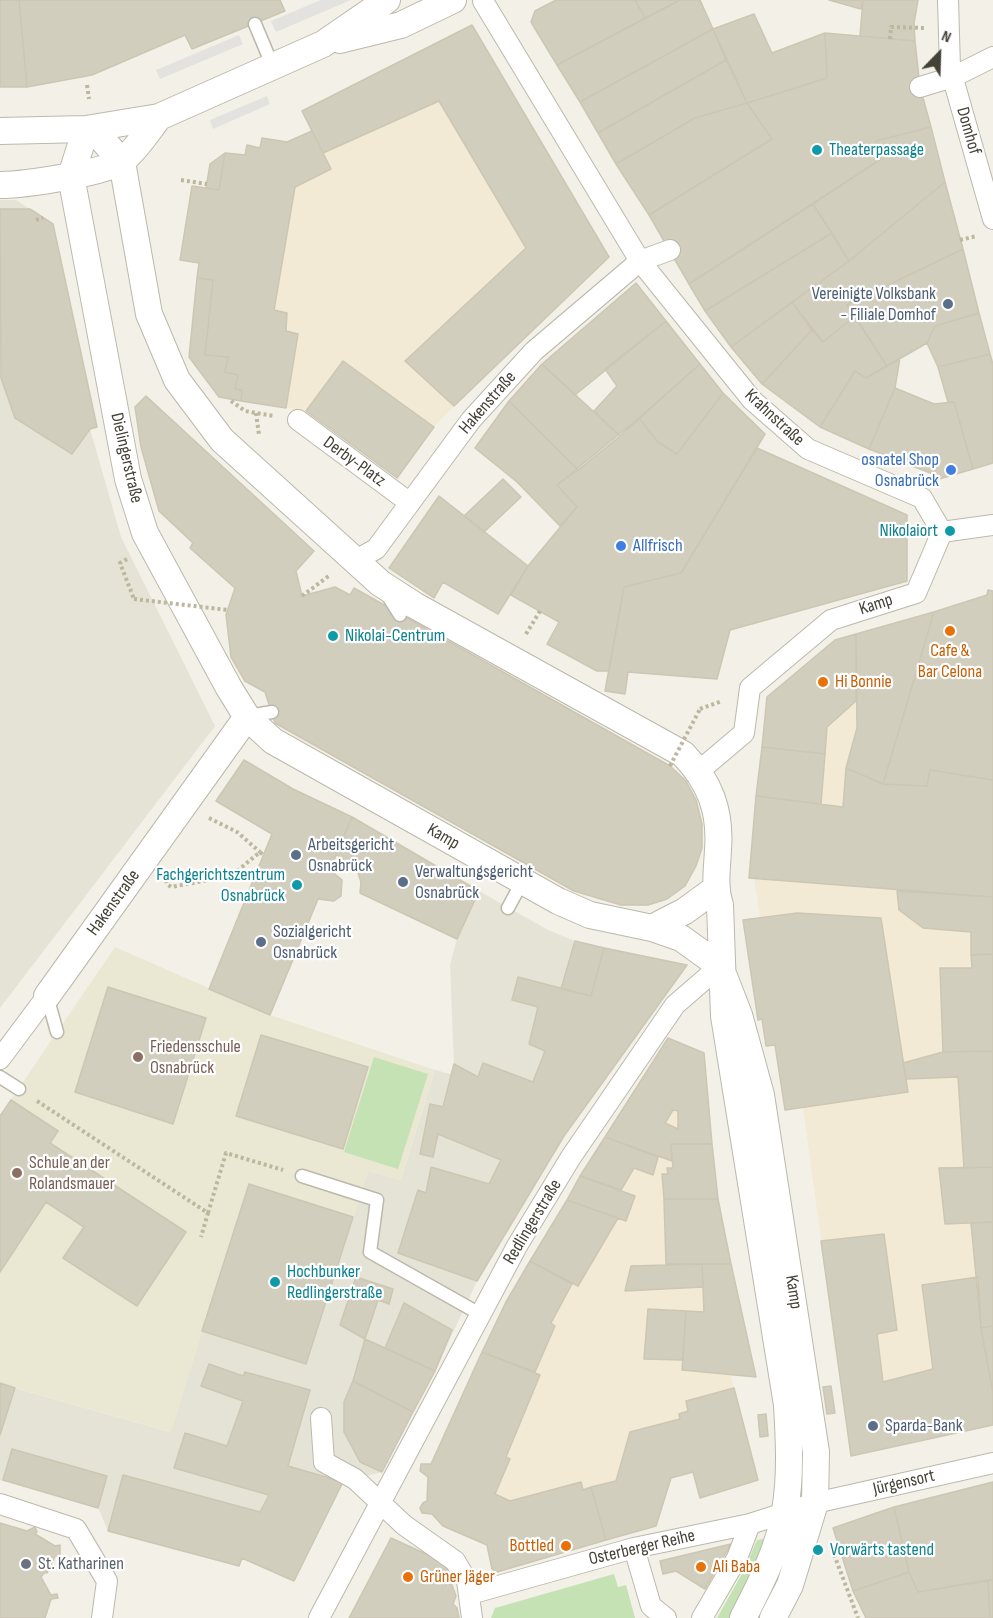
<!DOCTYPE html>
<html>
<head>
<meta charset="utf-8">
<style>
	body { margin:0 }
	#map { position:relative; width:993px; height:1618px; overflow:hidden; background:#f2f0e7; font-family:"Sofia Sans Condensed",sans-serif }
	canvas { display:block }
	.north { position:absolute; left:909px; top:24px; width:60px; height:60px; -webkit-text-stroke:4px #fff; paint-order:stroke; rotate:23deg; font-size:16px; font-weight:700; line-height:24px; text-align:center; color:#444137 }
	.north::after { content:''; display:block; margin:auto; width:21px; height:27px; background:#444137; clip-path:polygon(50% 0,100% 100%,50% 72%,0 100%) }
</style>
</head>
<body>
<div id="map">
<canvas width="993" height="1618"></canvas>
<div class="north">N</div>
</div>
<script>
const ctx = document.querySelector('canvas').getContext('2d');
ctx.lineJoin = 'round';
function fillPath(path, color) { ctx.fillStyle = color; ctx.fill(path, 'evenodd'); }
function stroke(path, color, width, dash) { ctx.strokeStyle = color; ctx.lineWidth = width; ctx.lineCap = dash ? 'butt' : 'round'; ctx.setLineDash(dash || []); ctx.stroke(path); }
function write(font, color, halo, rows, align = 'center') {
  ctx.font = font + ' "Sofia Sans Condensed",sans-serif'; ctx.lineWidth = 4.5; ctx.setLineDash([]); ctx.textBaseline = 'middle'; ctx.strokeStyle = halo; ctx.fillStyle = color; for (const [text, x, y, turn = 0] of rows) {
    ctx.save(); ctx.translate(x, y); ctx.rotate((+turn || 0) * Math.PI / 180); ctx.textAlign = isNaN(turn) ? turn : align; if (halo) ctx.strokeText(text, 0, 0); ctx.fillText(text, 0, 0); ctx.restore();
  }
}
fillPath(new Path2D(`
	M0,200H16L53,224L97,427L90,429L121,537L215,726L0,1008Z
	M479,891L548,930L575,941L687,965L564,1136L514,1217L477,1281L435,1371L382,1472L343,1482L294,1581L242,1559L239,1566L108,1531L98,1507L0,1480V1435L15,1388L170,1432L202,1331L306,1364L368,1171L401,1180L435,1070L450,1074L454,1064L450,965L457,939Z`), '#e5e3d6');
fillPath(new Path2D(`
	M472,25L609,257L454,406L434,427L397,478L306,411L241,401L197,278L199,263L180,260L192,186L219,190L225,153L245,155L247,145L260,148L262,138L287,142L312,131L302,111Z
	M988,590L993,591V1425L851,1456L803,1108L785,1110L775,1045L762,1020H758L743,920L760,917L754,878H749L767,697L835,640L987,595Z
	M668,1038L704,1053L718,1199L756,1377L731,1376L758,1480L700,1498L693,1472L671,1478L656,1526L497,1572L492,1569L487,1545L443,1526L432,1514L422,1513L420,1508L427,1501L428,1478L420,1471L421,1464L431,1463L506,1302L580,1176Z`), '#f2ead4');
fillPath(new Path2D(`
	M115,947L270,1015L435,1070L401,1180L368,1171L353,1217L249,1184L171,1432L16,1388L0,1435V1116Z`), '#eae7d2');
fillPath(new Path2D(`
	M374,1057L428,1074L398,1169L344,1152Z
	M768,1538L730,1618H717L743,1572L757,1540Z
	M614,1574L618,1587L626,1585L635,1618H491L495,1608Z`), '#c5e2b4');
fillPath(new Path2D(`
	M321,0H351L276,32L271,21Z
	M239,35L243,44L160,79L156,70Z
	M267,96L270,104L213,129L210,120Z`), '#e3e2df');
const building = new Path2D(`
	M0,0H19L27,87H0Z
	M19,0H280L285,11L192,49L185,35L92,75L27,87Z
	M556,0H635L645,18L557,65L531,22L535,11Z
	M635,0H680L645,18Z
	M680,0H700L713,29L580,102L557,65Z
	M829,0H863L861,9Z
	M863,0H918L914,23L915,41L860,36Z
	M754,14L772,53L825,33L827,78L747,103L713,29Z
	M472,25L609,257L454,406L405,361L526,248L439,101L323,153L302,111Z
	M713,29L726,60L598,133L580,102Z
	M825,33L915,41L920,87L931,127L876,141L881,159L689,284L649,215L772,139L747,103L827,78Z
	M726,60L747,103L695,118L616,164L598,133Z
	M747,103L772,139L649,215L616,164L695,118Z
	M931,127L945,182L849,261L813,204L881,159L876,141Z
	M312,131L331,169L295,187L274,310L287,313L286,331L298,334L286,408L241,401L242,390L235,389L238,375L225,372L228,357L205,355L213,280L197,278L199,263L180,260L192,186L219,190L225,153L245,155L247,145L260,148L262,138L287,142Z
	M225,153L219,190L206,188L210,164Z
	M945,182L963,249L847,305L855,316L823,342L792,302L849,261Z
	M813,204L832,233L705,311L689,284Z
	M0,209H30L53,224L97,427L90,429L72,454L15,418L1,378Z
	M832,233L849,261L731,347L705,311Z
	M963,249L979,313L935,326L927,343L887,366L847,305Z
	M197,278L213,280L205,355L228,357L225,372L238,375L235,389L242,390L241,401L219,397L189,357Z
	M636,283L666,321L575,395L542,364Z
	M792,302L812,330L762,384L731,347Z
	M979,313L990,354L938,367L927,343L935,326Z
	M855,316L887,366L866,378L855,371L820,427L762,384L812,330L823,342Z
	M666,321L700,364L620,436L594,411L617,386L605,369Z
	M990,354L993,364V463L973,469L954,402H948L938,367Z
	M900,358L895,388L869,449L820,427L855,371L866,378Z
	M343,361L434,427L397,478L306,411Z
	M542,364L620,436L578,470L509,401Z
	M700,364L723,393L677,454L658,442L639,418Z
	M895,388L934,404L954,402L973,469L939,479L938,476L869,449Z
	M723,393L765,434L681,573L624,587L609,671H597L547,644L559,622L511,595L528,566L577,507L557,485L639,418L658,442L677,454Z
	M146,396L314,551L296,571L302,596L335,587L350,595L354,588L670,766L686,781L696,800L702,824V848L696,866L685,886L667,899L648,905H621L574,891L275,723L265,692L245,681L231,657L226,615L235,588L190,548L193,543L159,511L141,447L135,407Z
	M509,401L578,470L557,485L577,507L560,526L517,482L475,448Z
	M757,448L907,515V581L730,630L717,679L628,672L625,694L605,691L624,587L681,573Z
	M503,479L521,497L484,532L464,516Z
	M439,496L528,566L498,614L443,582L434,598L389,568Z
	M988,590L993,591V780L930,770L927,786L883,784L934,612L987,595Z
	M934,612L883,784L846,768L857,728L856,634Z
	M856,634V701L827,727L825,754L762,747L767,697L835,640Z
	M762,747L825,754L821,804L756,796Z
	M244,760L293,789L352,817L330,870L342,880L341,896L334,901L318,899L270,1015L209,989L272,834L216,801Z
	M846,768L883,784L927,786L930,770L993,780V897L749,878L756,796L843,807Z
	M352,817L479,891L457,939L360,893L361,882L357,870L336,854Z
	M897,891L993,897V954L971,955V932L923,928L899,910Z
	M797,913L881,918L908,1092L785,1110L775,1045L766,1046L762,1019L758,1020L743,920Z
	M575,941L604,948L591,996L561,989Z
	M604,948L687,965L564,1136L477,1281L398,1253L418,1190L426,1193L431,1167L489,1184L501,1160L438,1134L433,1157L420,1154L430,1104L443,1107L454,1064L478,1077L483,1063L533,1082L545,1051L529,1044L538,1007L512,1000L518,977L591,996Z
	M993,954V1051L943,1052L940,968H972L971,955Z
	M108,987L206,1018L173,1124L75,1092Z
	M261,1035L368,1067L343,1149L236,1116Z
	M668,1038L704,1053L712,1144H671L672,1161L605,1137ZM673,1110L678,1111V1129L665,1123Z
	M993,1051V1167L964,1168L958,1077L906,1079L903,1063L943,1052Z
	M11,1100L58,1131L50,1143L186,1232L137,1306L63,1258L84,1227L46,1202L0,1272V1116Z
	M605,1137L658,1157L653,1175L634,1168L621,1190L580,1176Z
	M671,1144H712L718,1199H664L662,1174H668L667,1168H673Z
	M993,1167V1222L945,1224L939,1168Z
	M580,1176L635,1196L626,1221L567,1200Z
	M249,1184L353,1217L306,1364L202,1331Z
	M664,1199H718L731,1264H666Z
	M567,1200L618,1218L578,1286L530,1261Z
	M993,1222V1326L981,1328L971,1223Z
	M884,1234L897,1330L877,1334L883,1382L933,1369L922,1285L978,1277L981,1328L993,1393V1425L851,1456L821,1241Z
	M530,1261L572,1284L551,1323L555,1326L535,1372L482,1352L506,1302Z
	M702,1264H731L756,1377L682,1370L686,1311L704,1312Z
	M702,1264L703,1287L625,1291L631,1266Z
	M356,1277L393,1289L389,1304L378,1300L365,1339L340,1325Z
	M404,1303L452,1330L435,1371L385,1348Z
	M648,1309L686,1311L683,1360L644,1359Z
	M993,1326V1393L981,1328Z
	M365,1339L435,1371L413,1412L353,1381Z
	M482,1352L540,1375L506,1457L510,1459L495,1494L510,1501L581,1482L583,1490L591,1487L606,1540L497,1572L492,1569L487,1545L443,1526L432,1514L422,1513L420,1508L423,1503L427,1501L428,1477L420,1471L421,1464H431Z
	M209,1364L243,1376L245,1372L310,1390L288,1466L343,1482L294,1581L242,1558L239,1566L108,1531L123,1475L260,1512L269,1495L174,1468L185,1433L227,1446L243,1401L201,1386Z
	M353,1381L413,1412L382,1472L360,1462L344,1432V1402Z
	M0,1383L15,1388L0,1435Z
	M831,1386L835,1413L827,1414L823,1387Z
	M734,1388L758,1480L700,1498L693,1472L671,1478L656,1526L606,1540L591,1487L616,1481L630,1432L680,1419L679,1414L688,1411L686,1401Z
	M766,1414L768,1436L760,1437L758,1415Z
	M12,1449L107,1476L98,1508L3,1480Z
	M993,1482V1580L918,1592L909,1572L894,1507Z
	M894,1507L909,1572L853,1591L833,1528Z
	M0,1523L27,1531L35,1527L37,1532L35,1534L55,1546L60,1545V1556H55L47,1573L45,1572L41,1577L51,1595L57,1594L58,1598L51,1599L45,1618H0Z
	M391,1538L448,1564L445,1582L452,1585L456,1596L453,1604L457,1608L459,1618H349Z
	M731,1544L705,1589L676,1571L663,1574L660,1561Z
	M909,1572L918,1592L988,1580L990,1618H866L853,1591Z
	M988,1580H993V1618H990Z`);
fillPath(building, '#d2cebe');
stroke(building, '#ccc6b2', 1.5);
const service = new Path2D(`
	M255,24L273,67
	M388,596L400,615
	M248,716L272,712
	M508,908L522,882
	M47,996L57,1032
	M0,1077L19,1089
	M302,1176L377,1200L370,1252L480,1314`);
const pedestrian = new Path2D(`
	M948,0L950,68L993,219
	M483,1L640,261L752,400L808,449L922,498L942,532
	M920,87L953,77L993,57
	M298,420L410,503
	M354,561L376,549L471,420L534,351L640,261L670,250
	M699,771L744,733L750,688L831,620L916,593L942,532L993,525
	M0,1059L47,996
	M321,1418L324,1462L355,1479L404,1525L455,1561L467,1581L472,1618
	M0,1504L76,1529L107,1581L102,1618
	M634,1548L651,1606L666,1618
	M470,1594L634,1548L750,1524L815,1503L993,1463
	M319,1618L517,1246L571,1157L675,1005L720,966
	M702,1618L737,1558L750,1524`);
const minor = new Path2D(`
	M340,40L401,25L453,0
	M86,129L71,176L128,479L145,533L229,688L247,717L273,741L558,901L590,915L652,928L681,938L720,966L739,1015L761,1095L816,1452L815,1503L790,1585L773,1618
	M93,129L122,162L149,314L177,380L222,440L380,583L414,605L683,754C710,782 721,811 718,850C717,870 714,887 720,905L724,1016L787,1405C789,1440 791,1476 785,1511C779,1548 760,1585 743,1618
	M0,131L86,129L159,117L323,44L387,0
	M0,185C22,185 108,173 123,160C137,149 148,131 159,117
	M652,928L685,911L715,889
	M47,996L247,717`);
stroke(service, '#bcb9ab', 15);
stroke(pedestrian, '#bcb9ab', 22);
stroke(minor, '#bcb9ab', 28);
stroke(new Path2D(`
	M890,39L891,27L924,28
	M87,85L89,99
	M181,180L207,184
	M36,220L43,218
	M960,240L977,236
	M231,401L245,411L274,416
	M256,413L259,435
	M127,559L120,563L134,599
	M302,596L330,575
	M526,634L540,611
	M700,709L722,701
	M209,818L237,832L260,852
	M166,880L167,884L171,887L231,876L260,852L263,855
	M37,1101L208,1213L201,1237
	M208,1213L226,1153L283,1170
	M832,1549L858,1618`), '#bdb79d', 4, [3, 3]);
stroke(service, '#fff', 12);
stroke(pedestrian, '#fff', 20);
stroke(minor, '#fff', 26);
stroke(new Path2D(`
	M134,599L228,610
	M670,766L700,709`), '#bdb79d', 4, [3, 3]);
for (const [x, y, r, color] of [
	[817,150,6,"#0f9aa8"],
	[948,304,6,"#5c6f8a"],
	[951,470,6,"#3f7fe0"],
	[950,531,6,"#0f9aa8"],
	[621,546,6,"#3f7fe0"],
	[950,631,6,"#e8710a"],
	[333,636,6,"#0f9aa8"],
	[823,682,6,"#e8710a"],
	[296,855,6,"#5c6f8a"],
	[403,882,6,"#5c6f8a"],
	[297,885,6,"#0f9aa8"],
	[261,942,6,"#5c6f8a"],
	[138,1057,6,"#8d6e63"],
	[17,1173,6,"#8d6e63"],
	[275,1282,6,"#0f9aa8"],
	[873,1426,6,"#5c6f8a"],
	[566,1546,6,"#e8710a"],
	[818,1550,6,"#0f9aa8"],
	[26,1564,6,"#6b7280"],
	[701,1567,6,"#e8710a"],
	[408,1577,6,"#e8710a"]
]) { const dot = new Path2D(); dot.arc(x, y, r, 0, 2 * Math.PI); ctx.fillStyle = color; ctx.fill(dot); stroke(dot, '#fff', 2); }
write('18px', '#444137', '#fff', [
	["Domhof",968,131,74],
	["Hakenstraße",488,403,-49],
	["Krahnstraße",774,418,43],
	["Dielingerstraße",126,458,77],
	["Derby-Platz",354,462,36],
	["Kamp",876,605,-18],
	["Kamp",443,837,30],
	["Hakenstraße",114,903,-54],
	["Redlingerstraße",533,1222,-59],
	["Kamp",793,1292,81],
	["Jürgensort",904,1483,-13],
	["Osterberger Reihe",642,1548,-13]
]);
write('18px', '#0d838f', '#fff', [
	["Theaterpassage",829,150],
	["Nikolaiort",938,531,"right"],
	["Nikolai-Centrum",345,636],
	["Fachgerichtszentrum",285,875,"right"],
	["Osnabrück",285,896,"right"],
	["Hochbunker",287,1272],
	["Redlingerstraße",287,1293],
	["Vorwärts tastend",830,1550]
], 'left');
write('18px', '#4e5e75', '#fff', [
	["Vereinigte Volksbank",936,294,"right"],
	["- Filiale Domhof",936,315,"right"],
	["Arbeitsgericht",308,845],
	["Osnabrück",308,866],
	["Verwaltungsgericht",415,872],
	["Osnabrück",415,893],
	["Sozialgericht",273,932],
	["Osnabrück",273,953],
	["Sparda-Bank",885,1426]
], 'left');
write('18px', '#366cbe', '#fff', [
	["osnatel Shop",939,460],
	["Osnabrück",939,481],
	["Allfrisch",633,546,"left"]
], 'right');
write('18px', '#c56008', '#fff', [
	["Cafe &",950,651,"center"],
	["Bar Celona",950,672,"center"],
	["Hi Bonnie",835,682],
	["Bottled",554,1546,"right"],
	["Ali Baba",713,1567],
	["Grüner Jäger",420,1577]
], 'left');
write('18px', '#785e54', '#fff', [
	["Friedensschule",150,1047],
	["Osnabrück",150,1068],
	["Schule an der",29,1163],
	["Rolandsmauer",29,1184]
], 'left');
write('18px', '#5b616d', '#fff', [
	["St. Katharinen",38,1564]
], 'left');
</script>
</body>
</html>
